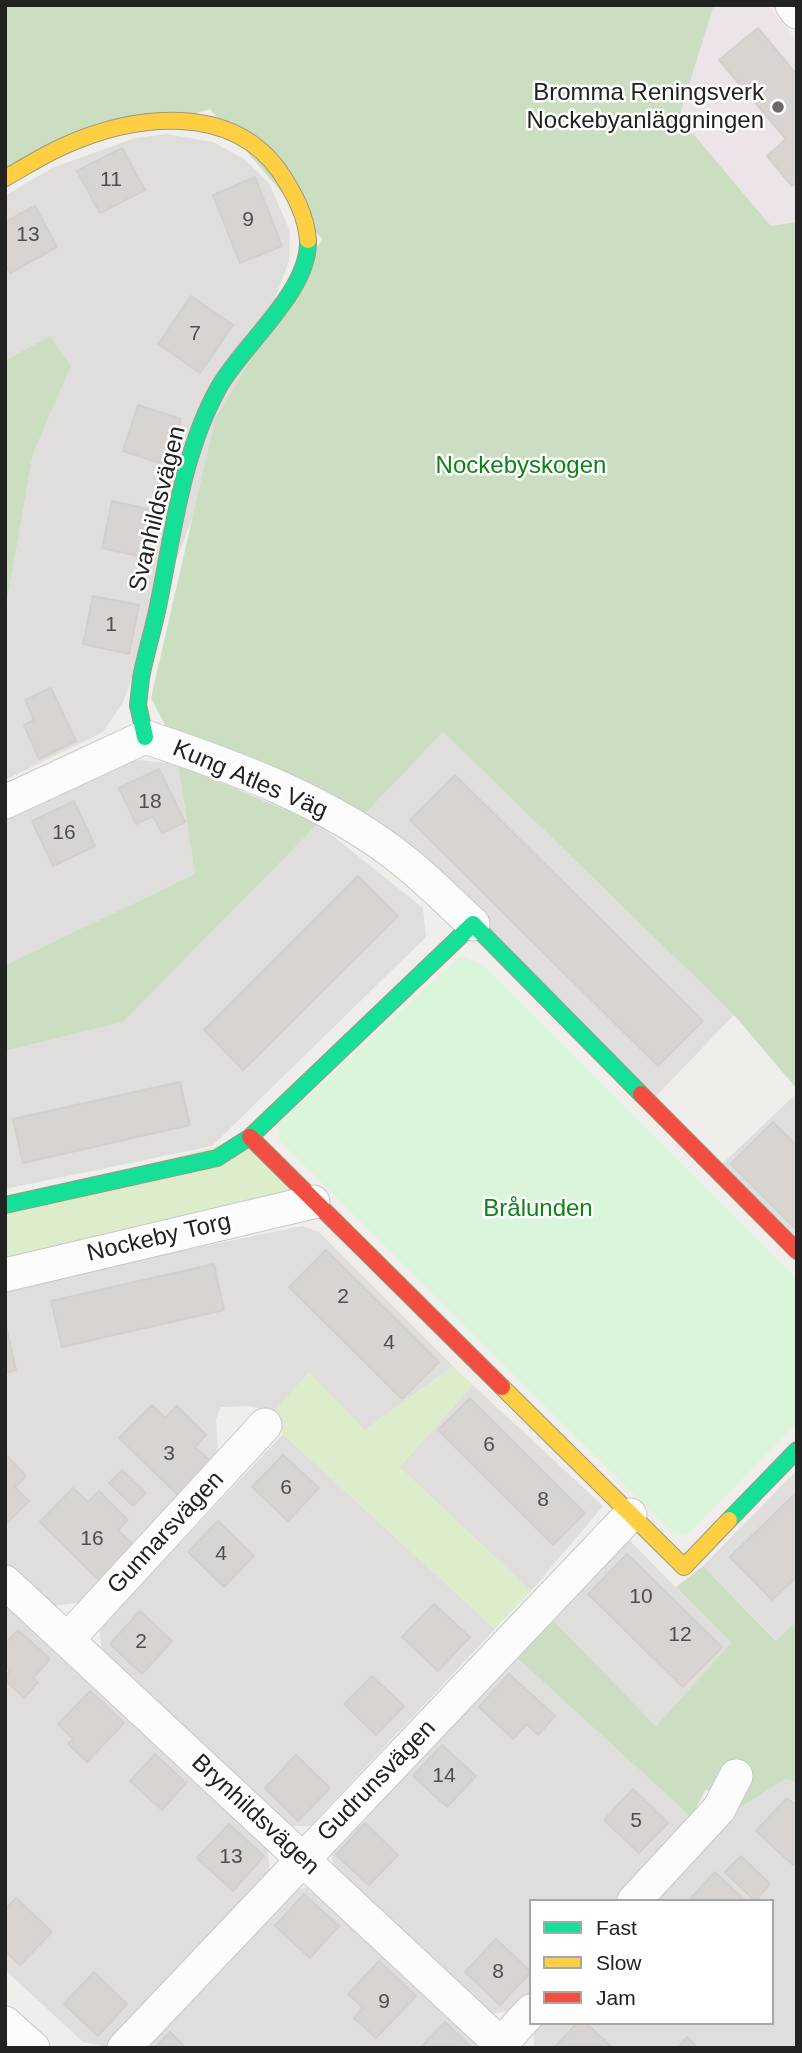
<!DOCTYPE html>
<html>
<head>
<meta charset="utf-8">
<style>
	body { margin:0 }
	#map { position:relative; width:802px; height:2053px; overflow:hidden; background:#f0eeeb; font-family:Arial,sans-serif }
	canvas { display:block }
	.frame { position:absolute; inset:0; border:7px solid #222; pointer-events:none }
	.legend { position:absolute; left:529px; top:1899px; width:245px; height:126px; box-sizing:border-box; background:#fff; border:2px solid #a7a7a7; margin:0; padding:9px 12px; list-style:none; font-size:21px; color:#222 }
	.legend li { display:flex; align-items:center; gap:14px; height:35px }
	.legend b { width:35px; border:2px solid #a7a7a7 }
</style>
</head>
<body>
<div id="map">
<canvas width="802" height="2053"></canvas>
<div class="frame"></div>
<ul class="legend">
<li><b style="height:9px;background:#16e098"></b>Fast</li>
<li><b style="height:9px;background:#ffcf43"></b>Slow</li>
<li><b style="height:9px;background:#f24e42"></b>Jam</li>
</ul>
</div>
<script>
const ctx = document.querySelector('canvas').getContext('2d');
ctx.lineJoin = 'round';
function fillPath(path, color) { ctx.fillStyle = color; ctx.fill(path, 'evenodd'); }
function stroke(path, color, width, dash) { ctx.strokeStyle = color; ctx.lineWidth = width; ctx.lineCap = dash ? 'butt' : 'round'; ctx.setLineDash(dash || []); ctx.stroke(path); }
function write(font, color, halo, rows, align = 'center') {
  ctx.font = font + ' Arial,sans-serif'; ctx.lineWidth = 5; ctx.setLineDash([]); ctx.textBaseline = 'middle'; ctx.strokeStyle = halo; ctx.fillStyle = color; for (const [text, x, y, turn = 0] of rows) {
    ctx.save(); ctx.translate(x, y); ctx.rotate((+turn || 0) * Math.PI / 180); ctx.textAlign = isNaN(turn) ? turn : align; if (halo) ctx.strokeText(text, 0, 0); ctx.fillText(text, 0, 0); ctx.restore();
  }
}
fillPath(new Path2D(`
	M167,134L213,142L244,159L269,183L290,231L289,261L123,702L103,732L5,780V613L33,454L71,366L50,336L5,360V196L52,168L135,138Z
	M443,732L734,1015L656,1096L365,814Z
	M138,760L178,764L195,874L5,965V814L99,769Z
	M318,824L423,908L426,937L212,1146L5,1189V1051L123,1022Z
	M797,1093V1237L722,1164Z
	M302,1226L319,1232L453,1366L365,1430L272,1413L251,1406L221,1407L216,1419L218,1455L87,1602L52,1606L5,1563V1287Z
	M473,1385L603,1506L531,1591L399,1467Z
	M283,1434L495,1629L310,1826H288L102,1651L99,1629Z
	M797,1470V1621L777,1641L703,1566Z
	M628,1539L731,1643L656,1726L554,1621Z
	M5,1603L267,1847L270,1871L107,2047L83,2042L5,1970Z
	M515,1656L691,1817L615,1901H531V1993L516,2010L488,2014L334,1869L330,1847Z
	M786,1779L797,1783V2048H534V2032L542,2023H772V1901H653L736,1810Z
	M311,1887L485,2048H138L287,1891Z`), '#dfdedc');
fillPath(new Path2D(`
	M714,5H767L797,41V222L771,226L679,117Z`), '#ede4e9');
fillPath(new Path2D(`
	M250,1137L313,1202L5,1279V1205Z
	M453,1366L473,1385L400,1467L531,1591L495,1629L283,1434L272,1413L309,1372L365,1430Z`), '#ddeccb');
fillPath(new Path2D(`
	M5,5H714L679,117L771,226L797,222V1089L734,1015L443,732L365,814L167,729L151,698L215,420L322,239L210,109L5,168Z
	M50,336L71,366L33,454L5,613V360Z
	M178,764L318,824L123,1022L5,1051V965L195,874Z
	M703,1566L776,1641L797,1621V1783L786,1779L736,1810L706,1789L691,1817L515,1656L554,1621L656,1726L731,1643L676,1587Z`), '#cbdec1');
fillPath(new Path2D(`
	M461,956L483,965L797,1279V1423L687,1535L675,1536L279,1140L280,1122Z`), '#daf5da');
const building = new Path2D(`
	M758,28L797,75V181L792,186L767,156L786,139L719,60Z
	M122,148L145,190L100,213L77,171Z
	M255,177L282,246L240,263L213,195Z
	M35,206L57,247L10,273L5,264V222Z
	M191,296L233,325L200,373L158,344Z
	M138,405L181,419L166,465L123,451Z
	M112,501L158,511L148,558L102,548Z
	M93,596L139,605L129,654L83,644Z
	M51,688L76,741L39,759L24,725L34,720L25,700Z
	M159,769L185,822L162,833L153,816L136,824L119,788Z
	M455,775L703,1021L658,1066L410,820Z
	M74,801L95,846L53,866L32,821Z
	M358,876L398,916L243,1070L204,1030Z
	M180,1082L190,1125L23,1163L13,1119Z
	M773,1122L797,1146V1230L731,1164Z
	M326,1250L439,1362L402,1399L289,1287Z
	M214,1264L224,1310L62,1347L51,1301Z
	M5,1321L16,1370L5,1373Z
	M470,1398L585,1513L553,1545L438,1430Z
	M152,1405L165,1418L177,1406L206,1435L195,1447L210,1461L178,1495L119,1438Z
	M5,1454L26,1476L15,1487L29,1501L5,1525Z
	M283,1455L319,1488L288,1521L252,1487Z
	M122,1470L146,1493L133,1506L109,1483Z
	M73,1488L88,1502L99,1491L128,1520L118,1530L135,1547L101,1582L40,1522Z
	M797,1492V1576L772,1600L730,1557Z
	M218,1521L254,1556L224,1587L188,1552Z
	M627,1554L722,1647L683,1687L588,1594Z
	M434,1604L470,1637L438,1671L402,1637Z
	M140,1611L172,1641L142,1674L110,1644Z
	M18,1630L50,1659L33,1678L38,1682L24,1698L5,1680L10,1670L5,1665V1644Z
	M509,1674L555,1716L538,1735L527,1724L513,1739L479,1707Z
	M372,1676L404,1706L376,1735L344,1704Z
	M90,1691L124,1723L87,1762L68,1744L73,1739L58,1724Z
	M442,1745L476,1776L447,1807L413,1776Z
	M155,1754L186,1783L162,1810L130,1781Z
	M296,1755L330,1788L298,1821L265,1788Z
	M633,1789L668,1823L639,1853L604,1820Z
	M787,1798L797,1806V1861L793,1865L756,1831Z
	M365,1823L398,1855L369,1885L336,1855Z
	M229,1824L264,1856L233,1891L197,1858Z
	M741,1856L770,1884L755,1901L725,1872Z
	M715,1872L745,1901H688Z
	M304,1894L339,1926L310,1958L275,1926Z
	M16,1898L52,1932L20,1965L5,1951V1910Z
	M496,1939L531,1972L500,2005L465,1972Z
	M379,1961L416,1996L376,2038L354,2018L363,2008L348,1994Z
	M94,1972L127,2004L98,2036L64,2004Z
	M445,2022L472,2048H420Z
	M577,2023H586L613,2048H554Z
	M170,2032L186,2048H155Z
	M687,2037L698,2048H678Z`);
fillPath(building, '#d7d4d2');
stroke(building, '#d3d0cc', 2);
const street = new Path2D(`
	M792,5L797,12
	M5,802L145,737C233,766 333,803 405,862C429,881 450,903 473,924
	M5,1275L313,1202
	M5,1582L505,2048
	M67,1640L265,1425
	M634,1901L719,1809L736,1776
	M5,2023L33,2048
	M501,2044L531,2011
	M124,2048L630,1515`);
const fast = new Path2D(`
	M145,737L138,705L141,678C145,656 152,634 157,611C173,536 181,455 219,387C244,343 310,291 308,240
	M5,1205L217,1158L250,1137L473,924L641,1094
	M729,1520L797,1450`);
const slow = new Path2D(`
	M5,178C25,167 45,154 66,145C134,115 231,102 280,172C294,193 306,215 308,240
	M502,1387L684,1567L729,1520`);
const jam = new Path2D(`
	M641,1094L797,1251
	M250,1137L502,1387`);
stroke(street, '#c9c8c7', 35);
stroke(fast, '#999a82', 18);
stroke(slow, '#999a82', 18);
stroke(jam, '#999a82', 18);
stroke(street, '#fdfcfc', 33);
stroke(fast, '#16e098', 16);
stroke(slow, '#ffcf43', 16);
stroke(jam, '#f24e42', 16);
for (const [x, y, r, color] of [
	[778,107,7,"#6a6968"]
]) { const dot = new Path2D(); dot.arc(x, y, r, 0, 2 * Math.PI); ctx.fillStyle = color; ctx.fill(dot); stroke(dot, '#fff', 2.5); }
write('21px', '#4f4e4e', null, [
	["11",111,180],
	["9",248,220],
	["13",28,235],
	["7",195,334],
	["1",111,625],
	["18",150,802],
	["16",64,833],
	["2",343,1297],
	["4",389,1343],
	["6",489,1445],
	["3",169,1454],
	["6",286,1488],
	["8",543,1500],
	["16",92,1539],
	["4",221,1554],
	["10",641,1597],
	["12",680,1635],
	["2",141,1642],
	["14",444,1776],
	["5",636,1821],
	["13",231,1857],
	["8",498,1972],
	["9",384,2002]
]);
write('24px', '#222', '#fff', [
	["Bromma Reningsverk",764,93],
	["Nockebyanläggningen",764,121]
], 'right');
write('24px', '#0c8416', '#fff', [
	["Nockebyskogen",521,466],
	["Brålunden",538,1209]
]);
write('24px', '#222', '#fff', [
	["Svanhildsvägen",158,509,-76],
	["Kung Atles Väg",250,780,23],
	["Nockeby Torg",159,1238,-13],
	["Gunnarsvägen",166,1533,-47],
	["Gudrunsvägen",377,1781,-46],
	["Brynhildsvägen",255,1815,43]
]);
</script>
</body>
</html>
